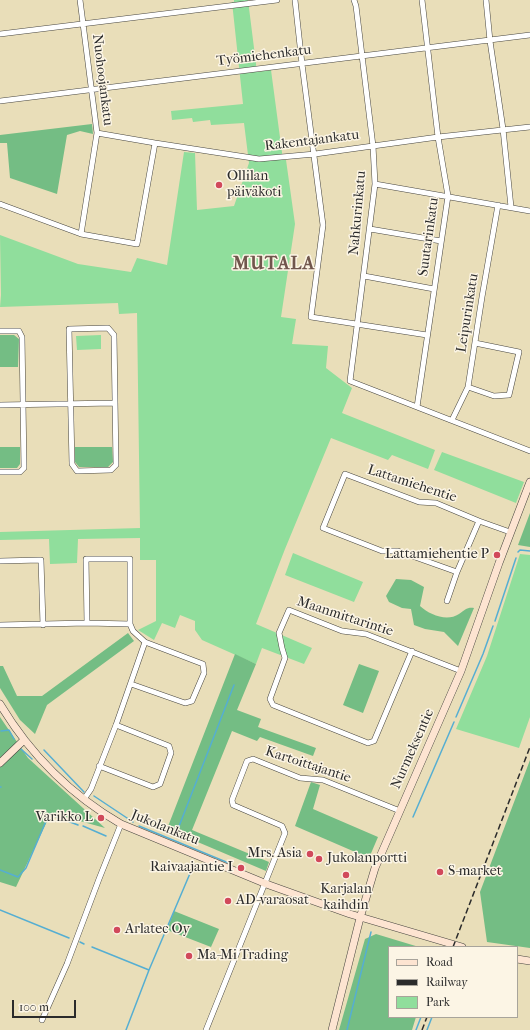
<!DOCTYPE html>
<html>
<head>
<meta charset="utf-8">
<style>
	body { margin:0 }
	#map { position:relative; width:530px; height:1030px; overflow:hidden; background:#e9deb9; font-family:"IM FELL French Canon",serif }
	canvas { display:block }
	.legend { position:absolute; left:388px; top:946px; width:130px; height:72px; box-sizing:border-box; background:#fcf5e5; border:1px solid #a8a49b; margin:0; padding:5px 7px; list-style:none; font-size:12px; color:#2b2b2b }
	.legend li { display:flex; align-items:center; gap:8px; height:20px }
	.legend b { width:20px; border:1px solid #a8a49b }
	.scale { position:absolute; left:12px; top:1000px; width:64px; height:18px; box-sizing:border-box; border:2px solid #2b2b2b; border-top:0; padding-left:5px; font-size:12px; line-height:14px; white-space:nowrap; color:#2b2b2b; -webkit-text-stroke:3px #fcf5e5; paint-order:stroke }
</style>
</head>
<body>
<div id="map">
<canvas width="530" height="1030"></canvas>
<ul class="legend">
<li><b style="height:5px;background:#fde4d1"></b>Road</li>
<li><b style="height:5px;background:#2b2b2b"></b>Railway</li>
<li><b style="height:11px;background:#90de9c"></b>Park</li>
</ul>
<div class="scale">100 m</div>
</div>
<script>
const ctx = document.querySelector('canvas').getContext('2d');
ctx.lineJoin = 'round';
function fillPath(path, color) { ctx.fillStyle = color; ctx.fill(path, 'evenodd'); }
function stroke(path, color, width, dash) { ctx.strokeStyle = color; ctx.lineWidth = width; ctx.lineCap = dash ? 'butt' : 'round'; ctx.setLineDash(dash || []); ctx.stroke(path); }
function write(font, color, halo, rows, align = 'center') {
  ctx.font = font + ' "IM FELL French Canon",serif'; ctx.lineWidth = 3; ctx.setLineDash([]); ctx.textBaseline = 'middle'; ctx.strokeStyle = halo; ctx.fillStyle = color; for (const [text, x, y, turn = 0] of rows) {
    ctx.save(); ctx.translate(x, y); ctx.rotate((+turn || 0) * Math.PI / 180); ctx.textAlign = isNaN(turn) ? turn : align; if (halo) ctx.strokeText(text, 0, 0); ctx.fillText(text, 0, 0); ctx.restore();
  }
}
fillPath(new Path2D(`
	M234,0H248L257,72L271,70L283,160H286L295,224L281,317L296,319L292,344L328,346L326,368L352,388L342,413L435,450L428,469L392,455L388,460L331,438L285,549L256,624L312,648L304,664L262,648L256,664L202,640L195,630V621L180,615L175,628L162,623L154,640L138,630L156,621V560H140V538L78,539L77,563L50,564L49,539L0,540V532L140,528L137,313L119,314L118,303L0,307L1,295L0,235L78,264L131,272L137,258L167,265L184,152L195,153L197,210L234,206L249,163L244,123L211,125L210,120L193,122L192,118L172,120L171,111L243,104L232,2H234Z
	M101,335V349L77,350L76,336Z
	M442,452L524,482L516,503L434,470Z
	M293,553L363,582L354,602L285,575Z
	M520,554L530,555V717L519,748L456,729L487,656Z`), '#90de9c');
fillPath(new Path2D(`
	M92,124L93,134L80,131L67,135L57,194L10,178L7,143H0V135Z
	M0,335H14L19,339L18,367H0Z
	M0,447H20V464L17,468H0Z
	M75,447H112L113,462L108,467H79L75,462Z
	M530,513V547L518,545Z
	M396,579L411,580L424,587L420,606C430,615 447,622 459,614C465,610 467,607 474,608L458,646L444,632L425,629L414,625L411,609L402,608L389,602L386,596Z
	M128,633L134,641L47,705L35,734L20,720L0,688V666H3L17,696H42Z
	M235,654L256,664L237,710L261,719L258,727L316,748L313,756L260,737L257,741L232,731L192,830L269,862L266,871L167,829Z
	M359,664L379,671L363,713L343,705Z
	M0,717L28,758L105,828L51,813L16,887L0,882Z
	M530,760V948L487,942L480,892Z
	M311,782L320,785L313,809L378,837L369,858L295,826Z
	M174,911L219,929L211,947L167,930Z
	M376,934L419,947H389V1017H416L412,1030H339L365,939Z`), '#74bd84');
stroke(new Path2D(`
	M518,552L520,550L530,551
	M495,621L516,558
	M456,717L483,654L493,626
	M1,731L9,730L14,739
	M21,749L32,759
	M44,750L84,792
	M0,787H1
	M94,796L133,822
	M413,817L454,722
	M83,826L106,836
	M139,826L231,864
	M176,834L234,685
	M0,870L18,877L26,868L49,814L78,825
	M0,910L69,938
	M80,942L84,944
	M92,947L149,970
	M126,1030L149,970L194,864
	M347,1030L371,932
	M416,1030L421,1017
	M427,1030L432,1017`), '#55aed2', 1.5);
const street = new Path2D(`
	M80,0L97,133L81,234
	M295,0L302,64L323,225L311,317L427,335
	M354,0L356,6L373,146L375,184L350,381L530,451
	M486,0L490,41L503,129L511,207
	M0,34L277,0
	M0,101L530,35
	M97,133L155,143L259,159L315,154L438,137L530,127
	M375,184L530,211
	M0,204L81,234L137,244L155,143
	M370,229L441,241
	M364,276L434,289
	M108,328L114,335L116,465L111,470L77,471L72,464L69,329Z
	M0,331H19L22,337L24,468L20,472H0
	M468,387L494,396L509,395L519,352L475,343
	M0,405L115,403
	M417,407L448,196L438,137L422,0
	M452,420L468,387L482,297L498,205
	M0,561L41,560L43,625
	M457,572L398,551H382L323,528L345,474L419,502L436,503L479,521L510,532
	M447,601L457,572L479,521
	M87,623L86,559H130V624
	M0,625L87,623L130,624L133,631L145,642L116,725L91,789L84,799
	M412,651L374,741L368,743L273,705L270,699L285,658L282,648L279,633L289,610L342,631L366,634L461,671
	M131,684L185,703L192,701L204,673L203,664L145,642
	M99,766L153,787L160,784L171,753L169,746L116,725
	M42,1020L67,964L99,879L121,824
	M206,1030L285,833L282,826L233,805L232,800L247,761L253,759L300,778L323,780L400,811`);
const secondary = new Path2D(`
	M0,704C30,754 71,795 121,824L269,885L350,914L462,947
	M0,763L24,740
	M517,959L530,961
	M332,1030L360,918L375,868L461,671L499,563L530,482`);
stroke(street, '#484640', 6);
stroke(secondary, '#484640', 8);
stroke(street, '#fff', 5);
stroke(secondary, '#fde4d1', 7);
stroke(new Path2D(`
	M453,947L530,747
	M422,1030L427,1017`), '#2b2b2b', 1.5, [6, 3]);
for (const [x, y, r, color] of [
	[219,185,4,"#d1495b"],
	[497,555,4,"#d1495b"],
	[101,818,4,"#d1495b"],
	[310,854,4,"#d1495b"],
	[319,859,4,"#d1495b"],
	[241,868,4,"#d1495b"],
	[440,872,4,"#d1495b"],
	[346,875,4,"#d1495b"],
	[228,901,4,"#d1495b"],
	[117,930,4,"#d1495b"],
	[189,956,4,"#d1495b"]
]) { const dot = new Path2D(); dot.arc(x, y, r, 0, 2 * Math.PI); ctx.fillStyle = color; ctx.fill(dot); stroke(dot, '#fcf5e5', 1.5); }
write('14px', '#2b2b2b', '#fcf5e5', [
	["Työmiehenkatu",264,56,-7],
	["Nuohoojankatu",102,80,83],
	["Rakentajankatu",312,141,-7],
	["Nahkurinkatu",358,213,-85],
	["Suutarinkatu",429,237,-82],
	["Leipurinkatu",468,313,-81],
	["Lattamiehentie",412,484,18],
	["Maanmittarintie",345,617,18],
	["Nurmeksentie",413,749,-66],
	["Kartoittajantie",308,765,18],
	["Jukolankatu",165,828,22]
]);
write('14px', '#2b2b2b', '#fcf5e5', [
	["Ollilan",227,177],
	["päiväkoti",227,193],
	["Lattamiehentie P",489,555,"right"],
	["Varikko L",93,818,"right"],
	["Mrs. Asia",302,854,"right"],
	["Jukolanportti",327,859],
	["Raivaajantie I",233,868,"right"],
	["S-market",448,872],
	["Karjalan",346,890,"center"],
	["kaihdin",346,906,"center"],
	["AD-varaosat",236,901],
	["Arlatec Oy",125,930],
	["Ma-Mi Trading",197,956]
], 'left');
ctx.letterSpacing = '1px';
write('bold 18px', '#70564c', '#fcf5e5', [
	["MUTALA",274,265]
]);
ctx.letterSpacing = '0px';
</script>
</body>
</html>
